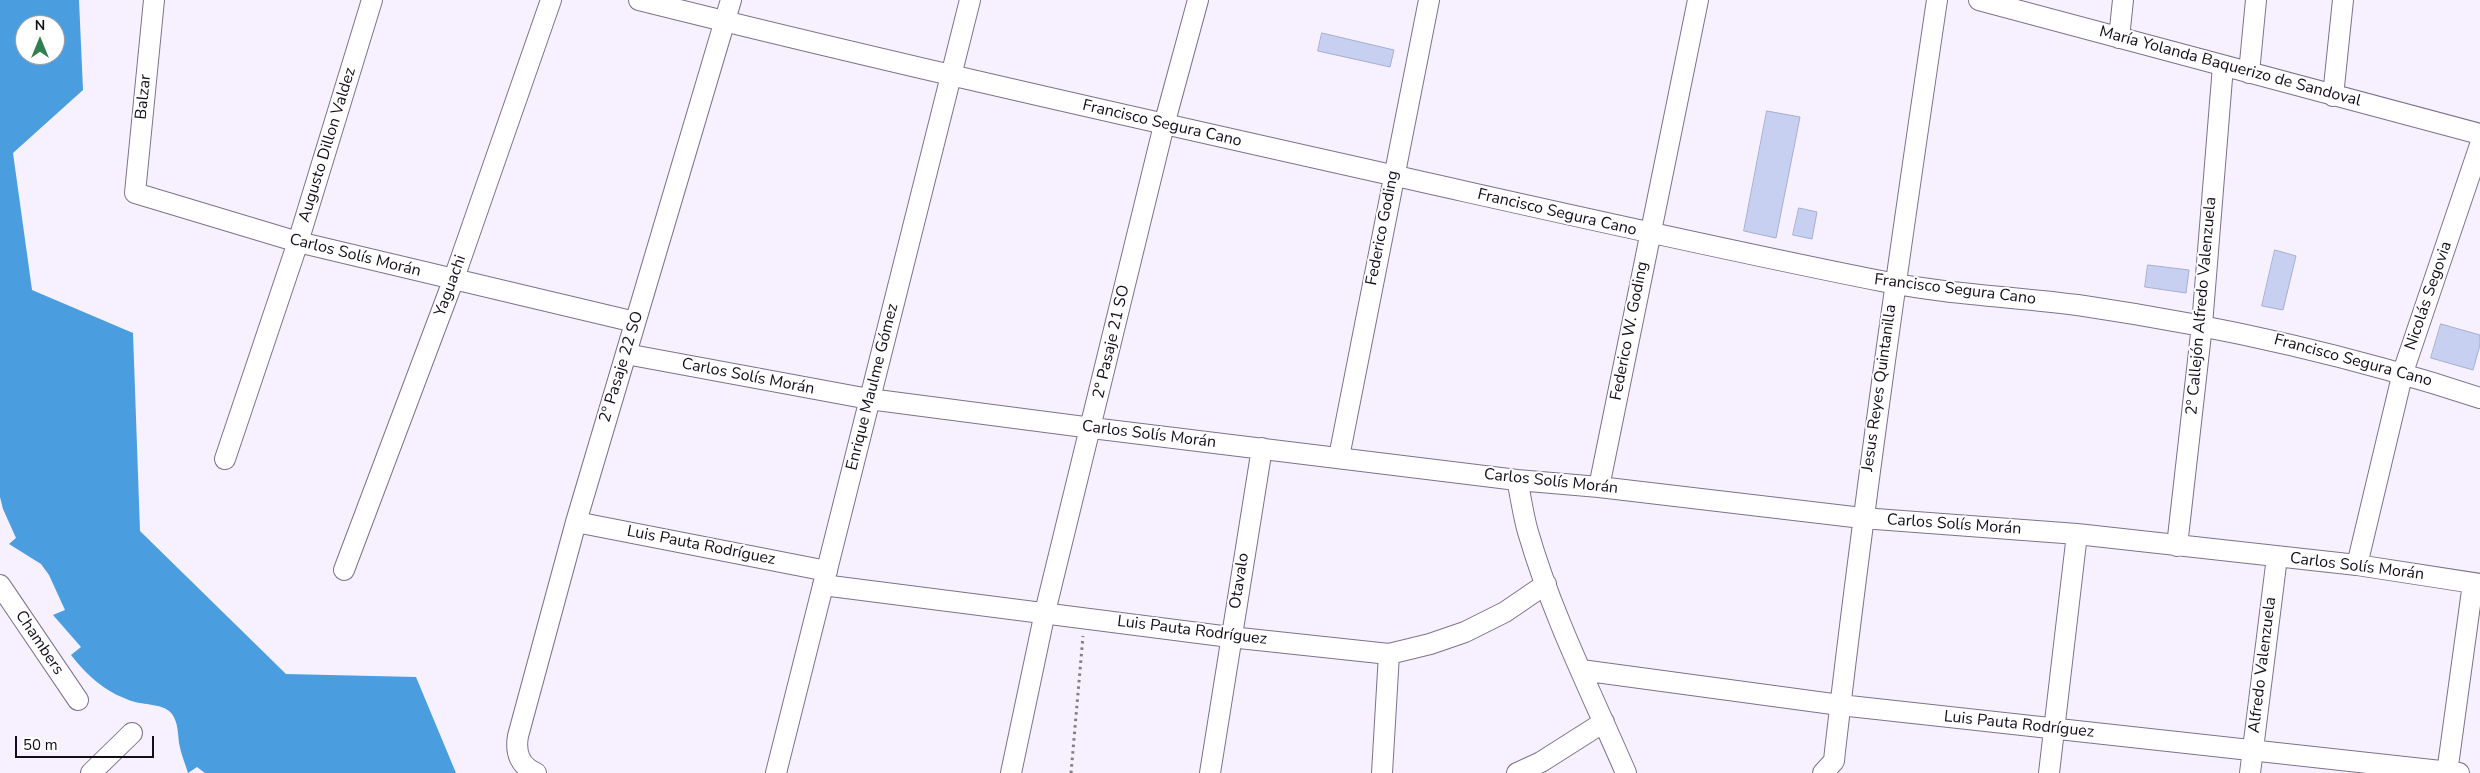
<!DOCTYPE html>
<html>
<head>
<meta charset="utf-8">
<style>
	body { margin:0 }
	#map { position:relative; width:2480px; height:773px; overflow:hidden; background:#f7f1ff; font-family:"Nunito Sans",sans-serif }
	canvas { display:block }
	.north { position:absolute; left:15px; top:15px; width:50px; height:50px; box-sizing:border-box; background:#fff; border:1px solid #a19ea3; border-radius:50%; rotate:0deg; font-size:14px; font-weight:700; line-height:20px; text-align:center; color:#130d19 }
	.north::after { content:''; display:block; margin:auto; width:18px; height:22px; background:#307f4f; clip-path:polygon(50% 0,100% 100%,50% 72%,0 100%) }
	.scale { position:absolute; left:15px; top:736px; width:139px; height:22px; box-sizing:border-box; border:2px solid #130d19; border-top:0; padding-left:6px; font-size:15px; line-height:18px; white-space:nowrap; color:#130d19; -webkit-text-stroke:4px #fff; paint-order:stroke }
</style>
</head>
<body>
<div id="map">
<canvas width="2480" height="773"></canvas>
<div class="north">N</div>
<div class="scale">50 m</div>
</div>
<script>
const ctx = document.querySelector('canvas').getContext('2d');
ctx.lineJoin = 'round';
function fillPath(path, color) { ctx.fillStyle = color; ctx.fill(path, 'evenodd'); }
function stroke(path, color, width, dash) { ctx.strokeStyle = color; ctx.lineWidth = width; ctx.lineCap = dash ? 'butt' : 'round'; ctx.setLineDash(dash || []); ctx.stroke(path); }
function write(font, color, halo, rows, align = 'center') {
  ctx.font = font + ' "Nunito Sans",sans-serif'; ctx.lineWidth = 4; ctx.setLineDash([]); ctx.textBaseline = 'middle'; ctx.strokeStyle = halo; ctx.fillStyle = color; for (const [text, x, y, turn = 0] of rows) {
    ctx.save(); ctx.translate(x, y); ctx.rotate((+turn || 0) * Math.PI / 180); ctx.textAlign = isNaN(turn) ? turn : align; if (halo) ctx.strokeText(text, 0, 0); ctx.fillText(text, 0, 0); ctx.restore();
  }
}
fillPath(new Path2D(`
	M0,0H79L83,90L13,153L32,290L133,333L140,531L286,674L416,677L456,773H205L197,767L188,773C185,763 181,754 179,743C178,734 178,722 172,714C165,704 146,705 135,702C108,694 88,677 71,655L81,647L53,615L65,610L49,575L41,564L9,544L16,538L3,509L0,497ZM25,25H55V55H25Z`), '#4a9dde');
const building = new Path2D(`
	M1322,33L1394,50L1390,67L1318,51Z
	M1767,111L1800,117L1776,238L1744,231Z
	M1799,208L1817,212L1812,239L1793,235Z
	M2275,250L2296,256L2283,310L2262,306Z
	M2148,265L2189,270L2186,293L2145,287Z
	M2441,324L2480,335V345L2473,370L2431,358Z`);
fillPath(building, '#c8d0f2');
stroke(building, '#a6adce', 1);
const minor = new Path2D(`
	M154,0L135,193L298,242L635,322
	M639,0C887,62 1137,118 1387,174C1553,211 1719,249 1886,282C1951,295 2019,297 2084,306C2219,326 2350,355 2480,398
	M1979,0L2480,134
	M2119,38L2123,0
	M2249,73L2256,0
	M2333,96L2343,0
	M626,354L869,399L1092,428L1517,480L1599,487L1862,518L2077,534L2357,565L2480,584
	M1339,457L1429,0
	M225,459L298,242L372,0
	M1517,480C1521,497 1523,515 1528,532C1552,615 1592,694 1626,773
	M1599,487L1698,0
	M576,522L827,571
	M2177,546L2202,325L2223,66
	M2357,565L2403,372L2480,145
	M344,570L453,281L551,0
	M0,585L78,700
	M823,585L1230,637L1389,654L1430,644L1465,632L1505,612L1546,584
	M1581,670L1840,705L2459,773
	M91,773L132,733
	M536,773C520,766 515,753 518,736L576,522L731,0
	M776,773L970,0
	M1011,773L1045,612L1164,125L1198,0
	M1210,773L1262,448
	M1382,773L1389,654
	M1517,773L1541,762L1604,722
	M1823,773L1834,761L1835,751C1864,500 1900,250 1937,0
	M2049,773L2077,534
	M2250,773L2277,557
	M2447,773L2473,583`);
stroke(minor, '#7e718f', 22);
stroke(new Path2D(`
	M1071,773L1083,636`), '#837d8a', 3, [2.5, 4]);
stroke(minor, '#fff', 20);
write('16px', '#130d19', '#fff', [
	["María Yolanda Baquerizo de Sandoval",2230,67,15],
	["Balzar",144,97,-84],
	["Francisco Segura Cano",1162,124,13],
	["Augusto Dillon Valdez",328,145,-73],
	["Francisco Segura Cano",1557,213,13],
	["Federico Goding",1383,228,-79],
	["Carlos Solís Morán",355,256,14],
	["Yaguachi",451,286,-70],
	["Francisco Segura Cano",1955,290,7],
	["Nicolás Segovia",2429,296,-71],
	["2º Callejón Alfredo Valenzuela",2202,306,-85],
	["Federico W. Goding",1630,331,-79],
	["2° Pasaje 21 SO",1112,342,-77],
	["Francisco Segura Cano",2353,361,15],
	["2º Pasaje 22 SO",622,367,-73],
	["Carlos Solís Morán",748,377,11],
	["Enrique Maulme Gómez",873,387,-76],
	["Jesus Reyes Quintanilla",1880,388,-82],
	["Carlos Solís Morán",1149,435,7],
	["Carlos Solís Morán",1551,482,6],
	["Carlos Solís Morán",1954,525,4],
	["Luis Pauta Rodríguez",701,546,11],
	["Carlos Solís Morán",2357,567,7],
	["Otavalo",1240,581,-81],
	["Luis Pauta Rodríguez",1192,631,7],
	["Chambers",39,643,56],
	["Alfredo Valenzuela",2263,665,-83],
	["Luis Pauta Rodríguez",2019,725,6]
]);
</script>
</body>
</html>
